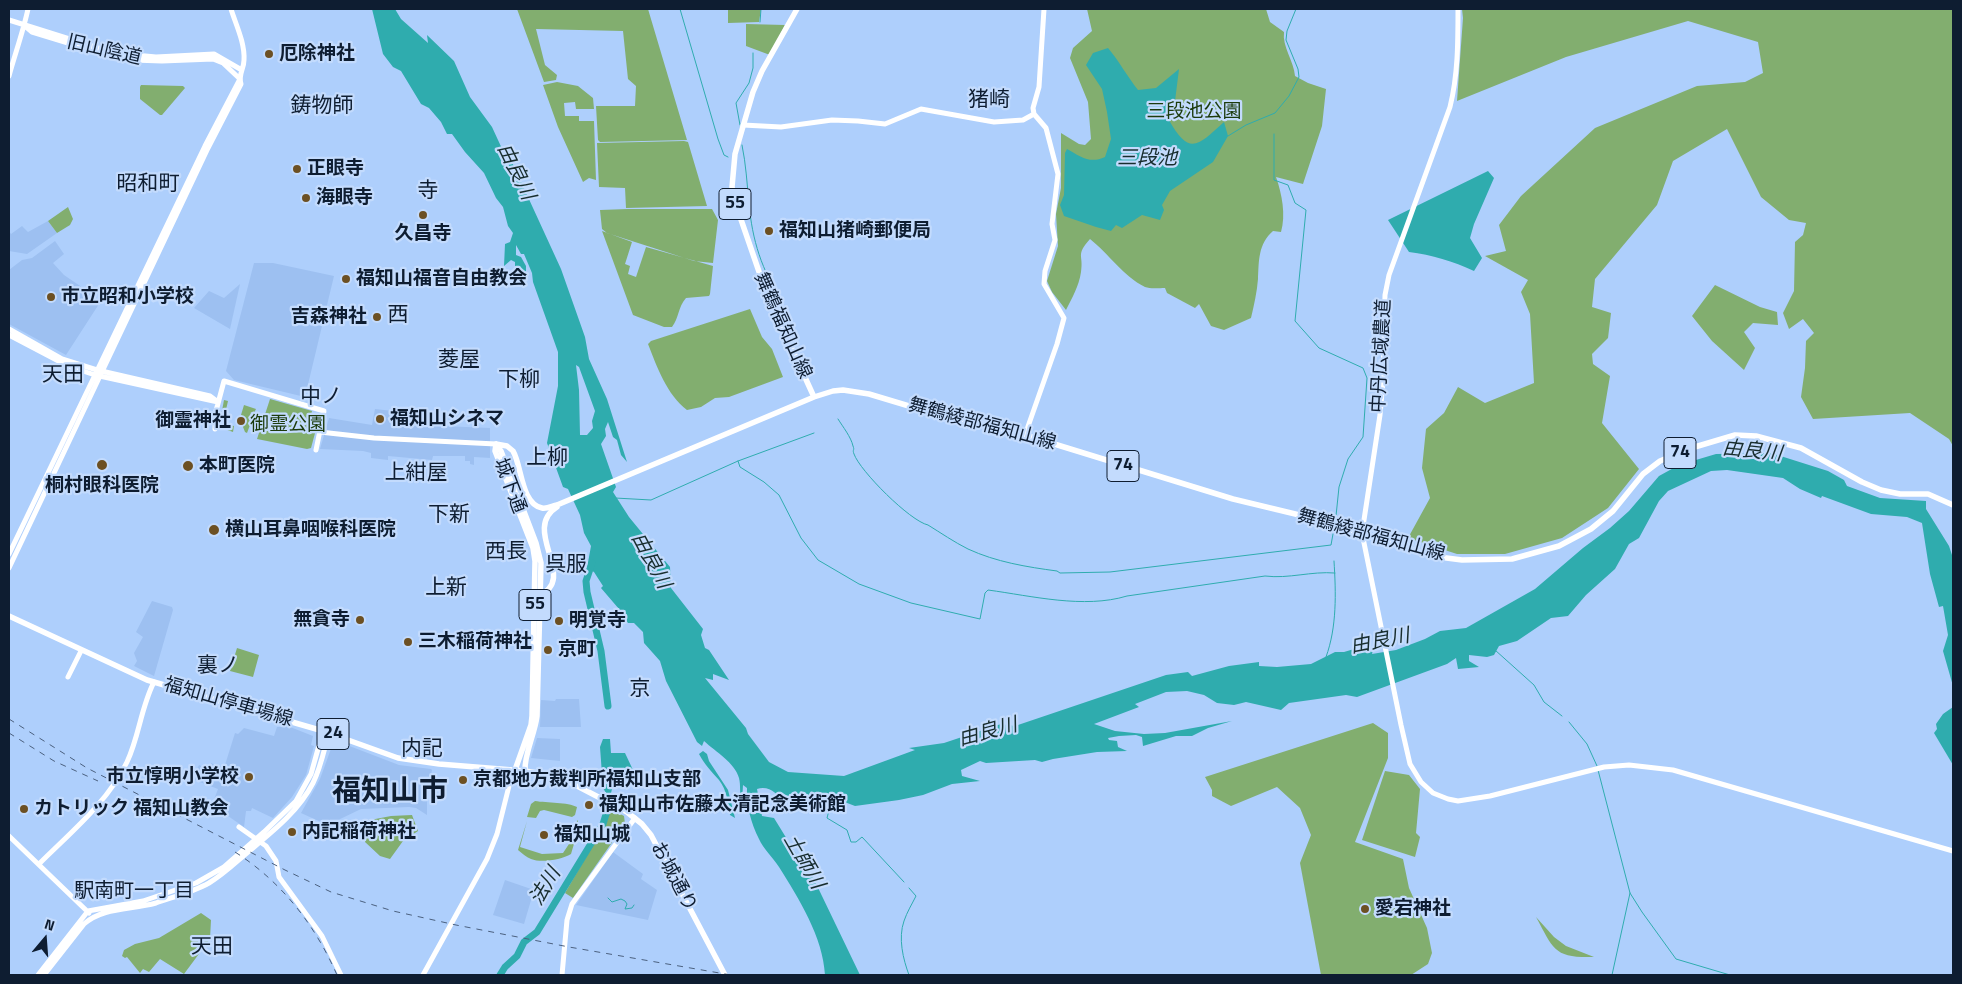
<!DOCTYPE html>
<html>
<head>
<meta charset="utf-8">
<style>
	body { margin:0 }
	#map { position:relative; width:1962px; height:984px; overflow:hidden; background:#aecffc; font-family:"Titillium Web",sans-serif }
	canvas { display:block }
	.frame { position:absolute; inset:0; border:10px solid #0e1d31; pointer-events:none }
	.north { position:absolute; left:20px; top:914px; width:50px; height:50px; -webkit-text-stroke:4px #c3dbfd; paint-order:stroke; rotate:18deg; font-size:14px; font-weight:700; line-height:20px; text-align:center; color:#0e1d31 }
	.north::after { content:''; display:block; margin:auto; width:18px; height:22px; background:#0e1d31; clip-path:polygon(50% 0,100% 100%,50% 72%,0 100%) }
</style>
</head>
<body>
<div id="map">
<canvas width="1962" height="984"></canvas>
<div class="frame"></div>
<div class="north">N</div>
</div>
<script>
const ctx = document.querySelector('canvas').getContext('2d');
ctx.lineJoin = 'round';
function fillPath(path, color) { ctx.fillStyle = color; ctx.fill(path, 'evenodd'); }
function stroke(path, color, width, dash) { ctx.strokeStyle = color; ctx.lineWidth = width; ctx.lineCap = dash ? 'butt' : 'round'; ctx.setLineDash(dash || []); ctx.stroke(path); }
function write(font, color, halo, rows, align = 'center') {
  ctx.font = font + ' "Titillium Web","Noto Sans JP",sans-serif'; ctx.lineWidth = 4.5; ctx.setLineDash([]); ctx.textBaseline = 'middle'; ctx.strokeStyle = halo; ctx.fillStyle = color; for (const [text, x, y, turn = 0] of rows) {
    ctx.save(); ctx.translate(x, y); ctx.rotate((+turn || 0) * Math.PI / 180); ctx.textAlign = isNaN(turn) ? turn : align; if (halo) ctx.strokeText(text, 0, 0); ctx.fillText(text, 0, 0); ctx.restore();
  }
}
fillPath(new Path2D(`
	M48,221L57,233L27,254L9,251V231L11,234L22,226L28,232Z
	M55,241L64,254L53,263L64,275L92,294L99,304L66,355L9,324V270L22,260L32,258Z
	M254,263H273L334,276L305,397L234,380L226,371Z
	M240,284L230,329L194,308L209,291L224,298Z
	M375,409L393,411L392,424L490,428V458L474,457V465L470,464V461H465V456H433L432,460L388,456V460L371,458V453L363,451L320,449L329,418L372,425Z
	M152,601L172,607L173,610L154,676L134,666L137,661L134,653L143,637L136,632Z
	M556,699H579L581,727H540L541,700L555,701Z
	M285,725L313,736L311,745L314,746L306,775L292,797L273,818L252,808L251,811H246L244,827L212,805L218,789L192,779L199,765L208,769L211,763L220,767L222,764L225,765L235,733L238,734L244,728L274,736L277,727H283Z
	M537,738L560,739V761L531,758Z
	M339,742L399,765L431,769L432,770L427,793V815L416,808L409,807L361,809L336,821L323,823L301,813L320,779L332,746Z
	M613,852L643,874L641,879L657,890L648,920L576,905Z
	M505,880L534,890L524,924L493,915Z`), '#9dc0f1');
fillPath(new Path2D(`
	M517,9H648L687,140L600,142L598,140L596,106H635L636,86L628,79L623,31L536,29L545,65L557,75L556,80L544,82Z
	M728,9H761L759,22L728,23Z
	M1087,9H1266L1270,22L1284,32C1282,47 1294,61 1295,76L1308,83L1326,89L1322,126L1303,184L1276,177C1282,194 1286,215 1281,232L1273,231C1258,244 1259,261 1258,279C1257,292 1254,305 1251,318L1224,330L1211,326L1199,304L1195,308L1167,293L1165,288C1159,288 1150,289 1145,287C1123,276 1109,254 1090,239C1075,256 1084,254 1081,272C1079,286 1072,298 1066,310L1052,292L1047,281L1058,246L1056,214L1061,188V133L1079,144L1085,145L1091,139L1088,102L1070,58L1073,48L1092,31Z
	M1462,9H1953V446L1949,439L1910,413L1813,419L1801,397L1805,368L1806,341L1814,333L1803,319L1789,329L1783,313L1794,291L1795,242L1803,235L1806,223L1789,220L1761,197L1727,129L1673,161L1657,205L1595,279L1592,307L1611,313L1608,338L1592,354L1593,364L1610,376L1602,423L1639,469L1608,508L1562,538L1505,554H1457L1408,538L1430,498L1422,468L1426,429L1444,413L1458,387L1485,403L1534,383L1530,314L1521,292L1528,280L1485,256L1506,251L1499,225L1521,196L1595,128L1697,86L1745,82L1763,73L1758,42L1688,21L1566,57L1457,101L1463,18Z
	M746,24L785,25L770,55L746,46Z
	M557,82L578,86L593,98L594,109H576L575,102L564,103L565,116H579V121H594L596,180L589,178L583,182L558,127L543,85Z
	M141,85L183,86L185,88L162,115H160L140,99V87Z
	M684,141L688,142L707,206L626,208L625,188L599,187L597,143Z
	M68,207L73,219L70,225L57,233L48,221Z
	M628,209H712L718,220L713,263L694,261L607,233L602,229L600,210Z
	M602,231L632,242L625,264L630,266L628,274L636,277L646,247L713,266L710,294L709,296L686,298C678,307 679,318 672,327H664L633,315Z
	M1715,285L1760,307L1777,312L1778,325L1753,323L1744,332L1755,348L1744,370L1712,341L1692,316Z
	M750,309L762,337L772,349L783,377L729,397L715,398L701,407L687,410C667,395 657,367 648,344L651,341Z
	M270,399L312,411L310,419L318,422L311,448L307,449L257,439Z
	M224,400L228,401L223,423L234,426L233,432L219,427Z
	M244,405L256,409L254,413L251,412L249,420L259,424V427L250,425L247,433L245,432L243,427L244,418L241,415Z
	M237,648L259,655L253,677L230,671Z
	M1373,723L1388,733V758L1355,842L1403,859L1409,888L1427,928L1432,953L1428,964L1411,975H1321L1300,863L1311,835L1300,808L1277,787L1231,806L1212,796V790L1205,777Z
	M1385,771L1409,775L1420,789L1416,833L1420,837L1415,857L1362,840Z
	M535,801C547,803 568,802 577,807L575,815L572,817L544,810L540,811L536,818L527,817L531,804Z
	M611,809L624,816L625,824L573,898L565,893L607,821Z
	M412,815L418,831L403,841L390,859L380,856L365,842V821L391,816Z
	M578,820L576,837L571,854C561,860 541,863 531,859C526,857 522,853 518,850L527,821L520,847L542,854L563,853L573,838L577,821Z
	M201,913L211,920L210,939L184,974L160,959L149,972L143,969L140,973L127,957L125,958L122,956L124,950L135,944L159,938Z
	M1536,917L1554,937L1566,946L1594,957C1554,958 1554,950 1536,917Z`), '#82ae6f');
fillPath(new Path2D(`
	M372,9H395L401,19L428,43L427,35L454,61L470,97L492,127L504,153L511,160L561,269L585,337L589,359L607,399L627,462L621,455L617,440L613,437L608,422L605,429L606,436L601,444L616,487L613,492L629,517L670,567L671,588L703,629L701,635L705,648L709,650L729,680L713,674V680L705,678L746,728L748,734L769,762L788,772L844,776L915,750L909,748L944,743L1001,724L1015,726L1166,675L1188,672L1192,676L1229,666L1259,662V666L1277,667L1311,664L1335,652H1344L1361,647L1378,648L1373,651L1372,654L1396,650L1425,639L1440,631L1466,628L1535,589L1583,548L1610,528L1629,511L1659,476L1679,465L1716,454L1771,453L1828,471L1844,480L1847,486L1880,498L1926,501V509L1949,546L1953,558V686L1943,651L1948,635L1943,606L1939,607L1930,574L1922,523L1907,517L1871,514L1822,496L1821,498L1800,489L1783,478L1727,470L1711,471L1668,491L1659,501L1639,538L1629,544L1615,569L1586,595L1568,616L1551,618L1517,641L1499,646L1494,655L1487,657L1469,655V661L1479,667L1458,669L1456,658L1447,664L1357,697L1346,695L1289,703L1281,710L1246,702L1234,705L1217,703L1204,695L1187,691L1166,692L1135,704L1139,707L1094,724L1115,731L1144,734L1165,733L1232,721L1208,728L1192,736H1176L1143,746L1142,737L1136,735L1119,736L1108,738L1109,740L1117,741L1118,747L1127,751L1097,752L1053,759L1042,762L1035,760L986,763L980,761L961,770L962,776L980,781L952,784L923,795L899,800L855,806L842,801L823,798L821,802L784,796V803C778,794 769,785 757,789L762,816L774,818L798,857V864L805,872L809,869L860,975H825C823,937 799,899 779,867C773,858 763,848 759,839C751,823 746,805 747,788L743,785L742,802C739,793 741,786 739,778C735,763 716,752 704,741L702,746L697,742L666,681L660,661L644,643L643,632L634,623H628L619,609L601,588L603,586L594,572L587,568L591,546L584,533L580,515L568,489L563,487L547,443L558,386V352L533,282L532,273L524,254H521L516,245V255L521,257L526,266V279L518,276L515,269V262L511,260L504,266L505,244L510,242L513,233L508,226L503,207L496,198L484,173L465,152L452,134H447L441,122L429,108L421,104L401,71L393,67L383,54ZM576,365L579,367L595,411L592,421L593,428L587,435H580L579,390Z
	M1108,48C1119,61 1127,76 1138,90L1156,88L1179,69L1174,109L1169,120C1190,158 1199,144 1224,122L1228,136L1213,162L1170,191L1162,205L1164,210L1160,220L1142,215L1122,228L1116,225L1111,231L1096,227L1064,216L1060,205L1064,195L1065,153L1067,149C1081,157 1090,164 1105,157L1111,139L1107,112L1102,89L1086,65L1093,53Z
	M1488,171L1494,178L1474,224L1470,238L1482,258L1474,271C1453,261 1432,255 1409,252L1388,220Z
	M1953,707V765L1934,733L1937,729L1936,724L1943,714Z
	M603,739H610L611,753H625L633,770C622,777 612,781 611,795L606,793L603,788L600,747Z
	M703,751L707,754L709,761L728,790L735,818L730,815C728,803 727,790 719,780C711,771 705,765 699,754Z`), '#2facae');
stroke(new Path2D(`
	M680,9L718,139L724,155L728,157
	M760,22L761,9
	M740,125L736,103L749,83L753,68V53
	M1274,134V180L1288,185L1295,203L1306,210L1295,321L1319,348L1363,368L1367,378L1363,437L1348,459L1339,487L1336,516
	M1228,136L1246,125L1275,113L1289,96L1299,77L1298,69L1286,40L1287,31L1296,9
	M742,145C746,164 747,184 749,203C752,240 762,271 782,301
	M838,419C843,427 851,437 853,446C855,451 852,449 854,454C860,471 910,521 928,525C941,533 954,542 968,549C996,562 1027,567 1057,571L1060,573L1110,572L1331,545L1333,534
	M738,461L740,467L764,482L779,495L801,538L818,560L859,584L911,603L980,619L985,593L988,590C1032,596 1084,609 1127,596L1265,576C1289,579 1311,571 1335,573
	M615,498L651,500L738,461L814,433
	M1495,650L1534,685L1544,702L1562,716
	M1326,657C1337,627 1336,593 1334,561
	M1569,722L1587,744L1597,766
	M1598,770L1630,893L1642,912L1676,959L1730,975
	M832,799L827,818L847,830L851,842H856L862,837L904,882
	M909,888L916,896C912,904 907,912 904,921C898,938 903,959 909,975
	M608,898L612,902L621,899L625,901L627,904L625,909L632,908L634,905
	M1612,975L1630,893`), '#2facae', 1);
stroke(new Path2D(`
	M592,563L586,581L587,592L601,651L608,706
	M500,975L505,967L517,956L524,942L537,932L603,824L608,808`), '#2facae', 7);
stroke(new Path2D(`
	M1458,9C1458,42 1458,75 1450,107L1389,275L1385,295L1383,381L1380,415L1362,533L1401,725L1410,764L1421,782L1433,793L1448,799L1458,801L1490,796L1604,767L1629,765L1673,770L1953,851
	M9,20L114,53L156,57L214,54L240,69
	M25,26L32,32L114,57L133,60L162,61L213,59L223,63L240,79
	M9,76C15,54 23,32 28,9
	M743,125L781,127L832,120L858,121L885,124L921,109L994,122L1023,120L1034,114
	M9,329L62,359L97,370L210,396L218,402
	M9,335L68,366L95,375L218,402
	M215,429L216,411L224,381L324,411L316,450
	M320,432L374,438L496,444
	M1025,435L1057,344L1064,318L1044,284L1045,271L1055,240L1052,224L1058,174L1046,128L1034,114L1033,108L1039,87L1044,9
	M9,554L205,146L240,79
	M9,568L208,148L241,84C238,74 244,69 244,60C245,43 236,25 231,9
	M68,677L81,651
	M239,827L266,846L276,861L279,877L322,936L341,975
	M9,836L89,913
	M39,864C70,833 108,802 127,762C139,737 141,707 154,682
	M38,975L88,911L143,901L196,883L224,867L264,832L296,801L311,774L323,731
	M44,975L84,924C103,907 131,910 156,903C173,897 193,892 209,883C224,874 235,863 248,852C272,832 298,812 313,783C321,767 324,750 329,732
	M423,975L487,859L497,834L512,774L515,770
	M562,975L567,920L572,904L635,818`), '#fff', 5);
stroke(new Path2D(`
	M797,9L762,71L753,92L735,154L732,187L736,205L766,292L814,397
	M496,444L507,446L513,451C522,466 521,504 542,508C547,509 552,506 557,505L814,397L833,391L843,390L869,394L909,406L1025,435L1233,499L1316,519L1409,549L1431,556L1462,560L1512,559L1559,546L1591,529L1613,511L1643,474L1660,461L1688,449L1735,435L1756,436L1801,448L1862,482L1881,490L1900,494H1928L1953,505
	M496,444L501,451L536,543L541,563L537,716C535,734 524,754 525,771
	M496,444L495,451L533,548L535,561L532,716L531,725L515,770
	M538,596C580,579 520,530 557,507
	M9,616L147,680L323,731L398,758L439,764L525,771L558,776L627,812L642,824L651,835L725,975`), '#fff', 5.5);
stroke(new Path2D(`
	M9,719L87,768L285,870L331,892L393,911L456,925L569,947L731,975
	M9,733L54,761L98,781
	M235,852C282,882 315,925 337,975`), '#4b607e', 1, [6, 6]);
for (const [x, y, r, color] of [
	[269,54,5,"#6c5023"],
	[297,169,5,"#6c5023"],
	[306,198,5,"#6c5023"],
	[423,215,5,"#6c5023"],
	[769,231,5,"#6c5023"],
	[346,279,5,"#6c5023"],
	[51,297,5,"#6c5023"],
	[377,317,5,"#6c5023"],
	[380,419,5,"#6c5023"],
	[241,421,5,"#6c5023"],
	[102,465,6,"#6c5023"],
	[188,466,6,"#6c5023"],
	[214,530,6,"#6c5023"],
	[360,620,5,"#6c5023"],
	[559,621,5,"#6c5023"],
	[408,642,5,"#6c5023"],
	[548,650,5,"#6c5023"],
	[249,777,5,"#6c5023"],
	[463,780,5,"#6c5023"],
	[589,805,5,"#6c5023"],
	[24,809,5,"#6c5023"],
	[292,832,5,"#6c5023"],
	[544,835,5,"#6c5023"],
	[1365,909,5,"#6c5023"]
]) { const dot = new Path2D(); dot.arc(x, y, r, 0, 2 * Math.PI); ctx.fillStyle = color; ctx.fill(dot); stroke(dot, '#c3dbfd', 2); }
for (const [x, y, w] of [
	[735,204,32],
	[1680,453,32],
	[1123,466,32],
	[535,605,32],
	[333,734,32]
]) { const box = new Path2D(); box.roundRect(x - w / 2, y - 15.5, w, 31, 4); ctx.fillStyle = '#c3dbfd'; ctx.fill(box); stroke(box, '#0e1d31', 1); }
write('bold 18px', '#0e1d31', null, [
	["55",735,204],
	["74",1680,453],
	["74",1123,466],
	["55",535,605],
	["24",333,734]
]);
write('19px', '#0e1d31', '#c3dbfd', [
	["旧山陰道",104,51,13],
	["舞鶴福知山線",782,326,66],
	["中丹広域農道",1382,356,-87],
	["舞鶴綾部福知山線",982,425,15],
	["城下通",509,486,69],
	["舞鶴綾部福知山線",1371,536,15],
	["福知山停車場線",228,703,16],
	["お城通り",673,877,62]
]);
write('bold 19px', '#0e1d31', '#c3dbfd', [
	["厄除神社",279,54],
	["正眼寺",307,169],
	["海眼寺",316,198],
	["福知山猪崎郵便局",779,231],
	["久昌寺",423,234,"center"],
	["福知山福音自由教会",356,279],
	["市立昭和小学校",61,297],
	["吉森神社",367,317,"right"],
	["福知山シネマ",390,419],
	["御霊神社",231,421,"right"],
	["本町医院",199,466],
	["桐村眼科医院",102,486,"center"],
	["横山耳鼻咽喉科医院",225,530],
	["無貪寺",350,620,"right"],
	["明覚寺",569,621],
	["三木稲荷神社",418,642],
	["京町",558,650],
	["市立惇明小学校",239,777,"right"],
	["京都地方裁判所福知山支部",473,780],
	["福知山市佐藤太清記念美術館",599,805],
	["カトリック 福知山教会",34,809],
	["内記稲荷神社",302,832],
	["福知山城",554,835],
	["愛宕神社",1375,909]
], 'left');
write('19px', '#1c3b0c', '#c3dbfd', [
	["三段池公園",1194,112],
	["御霊公園",288,425]
]);
write('italic 20px', '#182d2e', '#c3dbfd', [
	["三段池",1147,159],
	["由良川",515,172,64],
	["由良川",1752,452,6],
	["由良川",650,561,62],
	["由良川",1380,642,-11],
	["由良川",988,733,-15],
	["土師川",803,862,60],
	["法川",546,887,-59]
]);
write('20px', '#0e1d31', '#c3dbfd', [
	["駅南町一丁目",134,892]
]);
write('21px', '#0e1d31', '#c3dbfd', [
	["猪崎",989,101],
	["鋳物師",322,107],
	["昭和町",148,185],
	["寺",428,192],
	["西",398,316],
	["菱屋",459,361],
	["天田",63,376],
	["下柳",519,381],
	["中ノ",321,398],
	["上柳",547,459],
	["上紺屋",416,474],
	["下新",449,516],
	["西長",506,553],
	["呉服",566,566],
	["上新",446,589],
	["裏ノ",218,667],
	["京",640,690],
	["内記",422,750],
	["天田",212,948]
]);
write('bold 29px', '#0e1d31', '#c3dbfd', [
	["福知山市",390,793]
]);
</script>
</body>
</html>
